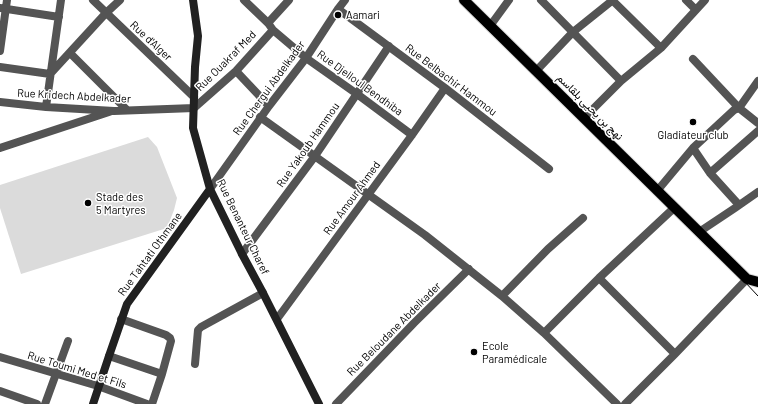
<!DOCTYPE html>
<html>
<head>
<meta charset="utf-8">
<style>
	body { margin:0 }
	canvas { display:block; background:#fff }
</style>
</head>
<body>
<canvas width="758" height="404"></canvas>
<script>
const ctx = document.querySelector('canvas').getContext('2d');
ctx.lineJoin = 'round';
function fillPath(path, color) { ctx.fillStyle = color; ctx.fill(path, 'evenodd'); }
function stroke(path, color, width, dash) { ctx.strokeStyle = color; ctx.lineWidth = width; ctx.lineCap = dash ? 'butt' : 'round'; ctx.setLineDash(dash || []); ctx.stroke(path); }
function write(font, color, halo, rows, align = 'center') {
  ctx.font = font + ' Barlow,Vazirmatn,sans-serif'; ctx.lineWidth = 3; ctx.setLineDash([]); ctx.textBaseline = 'middle'; ctx.strokeStyle = halo; ctx.fillStyle = color; for (const [text, x, y, turn = 0] of rows) {
    ctx.save(); ctx.translate(x, y); ctx.rotate((+turn || 0) * Math.PI / 180); ctx.textAlign = isNaN(turn) ? turn : align; if (halo) ctx.strokeText(text, 0, 0); ctx.fillText(text, 0, 0); ctx.restore();
  }
}
fillPath(new Path2D(`
	M148,137L157,147L177,198L174,210L167,228L21,274L0,208V185Z`), '#dbdbdb');
const primary = new Path2D(`
	M464,0L747,279L758,282`);
stroke(primary, '#dbdbdb', 12);
stroke(new Path2D(`
	M93,0L194,97
	M244,0L268,23L273,30L306,58L357,94L412,135
	M541,0L621,81
	M612,0L661,48
	M686,0L696,10
	M0,8L59,17
	M338,9L445,88L549,169
	M268,23L289,0
	M490,26L509,0
	M0,51L7,0
	M70,53L127,110
	M693,59L739,108L758,123
	M0,67L50,74L106,13L120,0
	M236,71L269,106
	M536,71L573,32L613,0
	M0,102L46,107L114,111L194,108L236,71L273,30
	M46,107L61,0
	M260,117L425,235L502,296L544,333L617,404
	M584,118L621,81L661,48L705,0
	M0,148L109,112
	M693,148L710,173L739,205
	M710,173L758,131
	M210,189L269,106L306,58L338,9L345,0
	M657,191L693,148L734,110L739,108L758,81
	M699,232L735,208L758,192
	M242,254L315,156L389,46
	M599,278L675,354
	M502,296L548,249L583,218
	M121,319L166,335L170,338L171,341L162,374L152,404
	M277,319L412,135L445,88
	M544,333L599,278L674,208
	M109,356L162,374
	M0,357L98,386L147,404
	M195,364L198,330L201,327L263,293
	M0,391L37,404
	M45,404L68,341
	M336,404L414,323L469,269
	M625,404L675,354L747,279`), '#545454', 8);
stroke(new Path2D(`
	M193,0L198,36L195,67L193,128L198,146L210,189L242,254L263,293L319,404
	M93,404L109,356L127,304L210,189`), '#212121', 8);
stroke(primary, '#000', 10);
stroke(new Path2D(`
	M462,0L717,252L758,296
	M740,269L758,285`), '#000', 1);
for (const [x, y, r, color] of [
	[338,15,4,"#000"],
	[693,122,4,"#000"],
	[88,203,4,"#000"],
	[474,352,4,"#000"]
]) { const dot = new Path2D(); dot.arc(x, y, r, 0, 2 * Math.PI); ctx.fillStyle = color; ctx.fill(dot); stroke(dot, '#fff', 1.5); }
write('11px', '#000', '#fff', [
	["Aamari",346,15],
	["Gladiateur club",693,135,"center"],
	["Stade des",96,197],
	["5 Martyres",96,210],
	["Ecole",482,346],
	["Paramédicale",482,359]
], 'left');
write('11px', '#000', '#fff', [
	["Rue d'Alger",151,41,43],
	["Rue Ouakraf Med",226,61,-45],
	["Rue Belbachir Hammou",451,80,37],
	["Rue Djelloul Bendhiba",360,83,36],
	["Rue Chergui Abdelkader",269,88,-54],
	["Rue Kridech Abdelkader",74,96,3],
	["نهج بن يحيى بلقاسم",590,107,45],
	["Rue Yakoub Hammou",308,145,-55],
	["Rue Amour Ahmed",352,198,-54],
	["Rue Benanteur Charef",243,227,64],
	["Rue Tahtati Othmane",150,254,-54],
	["Rue Beloudane Abdelkader",394,329,-45],
	["Rue Toumi Med et Fils",77,370,17]
]);
</script>
</body>
</html>
